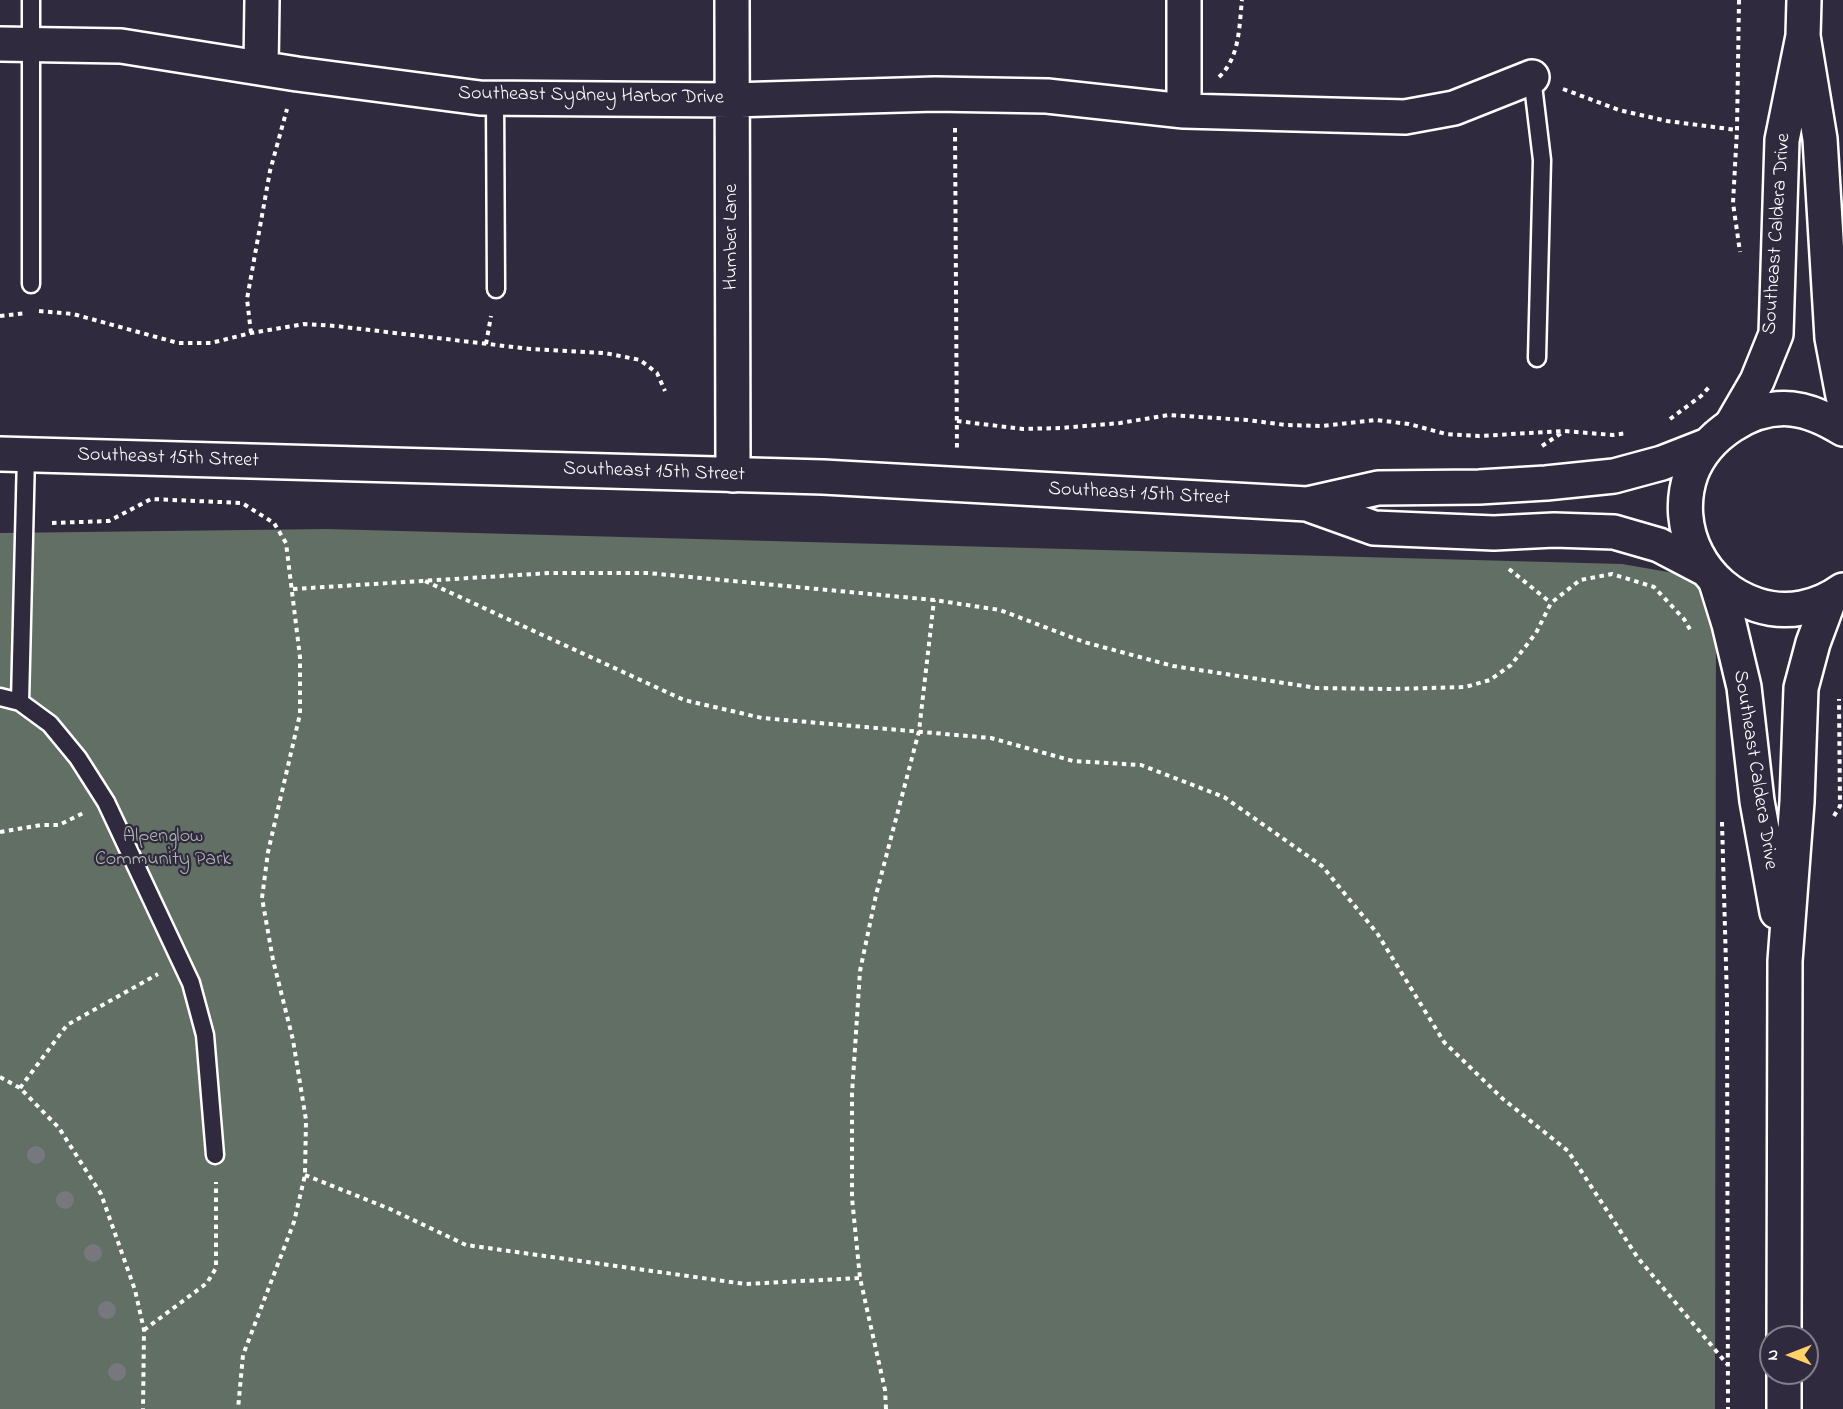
<!DOCTYPE html>
<html>
<head>
<meta charset="utf-8">
<style>
	body { margin:0 }
	#map { position:relative; width:1843px; height:1409px; overflow:hidden; background:#2f2a3d; font-family:"Indie Flower",sans-serif }
	canvas { display:block }
	.north { position:absolute; left:1759px; top:1325px; width:60px; height:60px; box-sizing:border-box; background:#2f2a3d; border:2px solid #827f8b; border-radius:50%; rotate:270deg; font-size:16px; font-weight:700; line-height:24px; text-align:center; color:#fff }
	.north::after { content:''; display:block; margin:auto; width:21px; height:27px; background:#ffd166; clip-path:polygon(50% 0,100% 100%,50% 72%,0 100%) }
</style>
</head>
<body>
<div id="map">
<canvas width="1843" height="1409"></canvas>
<div class="north">N</div>
</div>
<script>
const ctx = document.querySelector('canvas').getContext('2d');
ctx.lineJoin = 'round';
function fillPath(path, color) { ctx.fillStyle = color; ctx.fill(path, 'evenodd'); }
function stroke(path, color, width, dash) { ctx.strokeStyle = color; ctx.lineWidth = width; ctx.lineCap = dash ? 'butt' : 'round'; ctx.setLineDash(dash || []); ctx.stroke(path); }
function write(font, color, halo, rows, align = 'center') {
  ctx.font = font + ' "Indie Flower",sans-serif'; ctx.lineWidth = 4.5; ctx.setLineDash([]); ctx.textBaseline = 'middle'; ctx.strokeStyle = halo; ctx.fillStyle = color; for (const [text, x, y, turn = 0] of rows) {
    ctx.save(); ctx.translate(x, y); ctx.rotate((+turn || 0) * Math.PI / 180); ctx.textAlign = isNaN(turn) ? turn : align; if (halo) ctx.strokeText(text, 0, 0); ctx.fillText(text, 0, 0); ctx.restore();
  }
}
fillPath(new Path2D(`
	M327,529L1622,564L1674,573L1703,583L1716,596L1715,1409H0V533Z`), '#616f64');
const service = new Path2D(`
	M31,0V284
	M1532,77L1542,160L1537,358
	M495,98L496,289
	M0,697L20,702L50,724L78,758L106,802L191,983L205,1035L215,1155
	M20,702L26,455`);
const minor = new Path2D(`
	M732,0L733,475
	M1184,0V111
	M0,44L121,46L297,74L480,98L732,100L935,94L1047,96L1184,111L1405,117L1454,108L1532,77
	M261,68L262,0`);
const tertiary = new Path2D(`
	M1804,0L1803,36L1820,139L1832,338L1843,396
	M1732,424L1757,381L1776,334L1782,140L1803,36
	M1716,582L1729,624L1744,687L1757,801L1777,912
	M1784,1337L1785,961L1797,802L1801,688L1813,643L1829,600
	M1784,1409V1373`);
const secondary = new Path2D(`
	M1843,429C1827,419 1811,411 1792,409C1751,405 1706,435 1691,474C1672,529 1703,588 1757,605C1787,615 1818,608 1843,590
	M0,454L823,477L1307,504L1378,488L1479,487L1546,483L1614,476L1662,463L1708,445
	M1307,504L1374,528L1494,533L1554,530L1614,532L1659,545L1703,568`);
stroke(service, '#fff', 21);
stroke(minor, '#fff', 38);
stroke(tertiary, '#fff', 38);
stroke(secondary, '#fff', 38);
stroke(new Path2D(`
	M1739,0L1737,130L1733,203L1740,252
	M1219,77C1240,57 1239,27 1242,0
	M1563,89L1619,110L1667,121L1737,130
	M955,128L957,451
	M39,311L73,314L178,343H211L251,333L304,324L336,326L530,349L605,353L640,360L657,373L665,391
	M0,316L26,313
	M251,333L247,299L270,171L287,109
	M486,344L491,316
	M1670,419L1701,396L1711,385
	M957,421L1023,429L1061,428L1120,423L1169,415L1247,420L1286,425L1322,426L1376,420L1409,424L1446,434L1479,436L1564,431L1613,435L1627,433
	M1542,446L1563,432
	M52,523L109,521L151,499L242,503L274,523L286,543L300,657V714L268,852L262,898L273,960L293,1040L306,1120L305,1175L294,1222L243,1355L238,1409
	M1509,569L1551,603
	M425,581L684,700L762,718L991,738L1073,761L1141,765L1224,797L1322,866L1377,933L1444,1042L1503,1099L1568,1151L1638,1258L1727,1364
	M293,589L550,573H648L934,600L1000,610L1084,642L1173,666L1317,688L1391,689L1465,687L1490,680L1511,665L1536,633L1551,603L1580,580L1612,574L1654,587L1684,619L1692,633
	M1834,816L1840,806L1839,699
	M1722,822L1727,1000L1728,1409
	M0,832L41,825H59L83,813
	M0,1077L20,1088L59,1128L101,1194L135,1290L144,1330L143,1409
	M20,1088L67,1025L158,974
	M305,1175L390,1209L466,1245L745,1284L860,1278
	M144,1330L207,1283L216,1268V1182
	M886,1409L885,1390L860,1278L852,1198V1094L860,971L876,895L919,731L934,600`), '#fff', 4, [4.5, 4.5]);
stroke(service, '#2f2a3d', 16);
stroke(minor, '#2f2a3d', 33);
stroke(tertiary, '#2f2a3d', 33);
stroke(secondary, '#2f2a3d', 33);
ctx.fillStyle = '#76787d';
for (const [x, y] of [
	[36,1155],
	[65,1200],
	[93,1253],
	[107,1310],
	[117,1372]
]) { ctx.beginPath(); ctx.arc(x, y, 9, 0, 2 * Math.PI); ctx.fill(); }
write('20px', '#fff', '#2f2a3d', [
	["Southeast Sydney Harbor Drive",591,97,1],
	["Southeast Caldera Drive",1778,234,-86],
	["Humber Lane",733,237,-90],
	["Southeast 15th Street",168,459,2],
	["Southeast 15th Street",654,473,2],
	["Southeast 15th Street",1139,495,3],
	["Southeast Caldera Drive",1754,770,81]
]);
write('20px', '#b0b7b2', '#2f2a3d', [
	["Alpenglow",163,838],
	["Community Park",163,861]
]);
</script>
</body>
</html>
